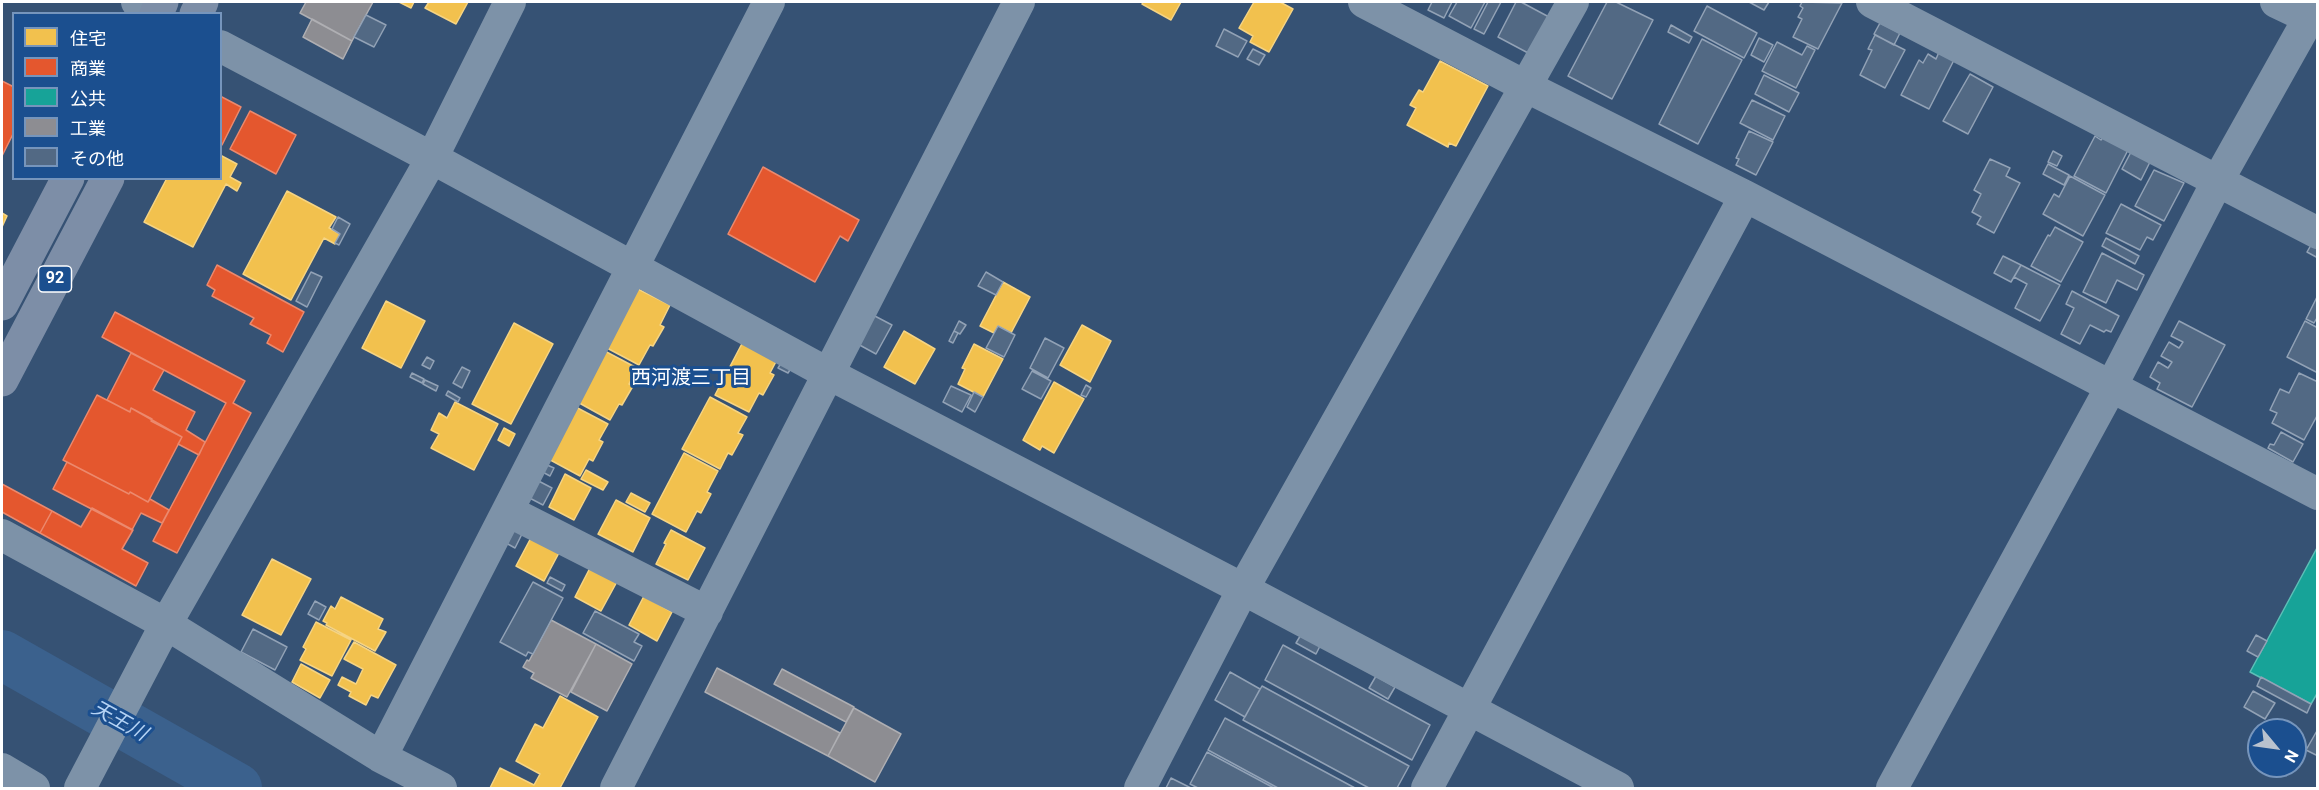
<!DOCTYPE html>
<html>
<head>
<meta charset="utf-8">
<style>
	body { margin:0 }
	#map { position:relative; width:2319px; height:790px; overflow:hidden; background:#365274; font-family:Roboto,"Noto Sans JP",sans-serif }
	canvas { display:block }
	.frame { position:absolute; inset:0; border:3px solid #fff; pointer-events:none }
	.legend { position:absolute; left:12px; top:12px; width:210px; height:168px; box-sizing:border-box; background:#1b4f8f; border:2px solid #7695bc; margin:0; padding:8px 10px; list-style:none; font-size:18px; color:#fff }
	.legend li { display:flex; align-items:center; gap:12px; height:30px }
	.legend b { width:30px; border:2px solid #7695bc }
	.north { position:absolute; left:2247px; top:718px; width:60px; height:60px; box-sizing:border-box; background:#1b4f8f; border:2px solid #7695bc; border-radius:50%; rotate:119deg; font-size:16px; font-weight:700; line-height:24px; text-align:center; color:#fff }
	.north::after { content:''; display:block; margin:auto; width:21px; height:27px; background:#b9c2ce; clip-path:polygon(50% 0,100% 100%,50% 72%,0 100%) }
</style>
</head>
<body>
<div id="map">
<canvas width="2319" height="790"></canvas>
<div class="frame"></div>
<ul class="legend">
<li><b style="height:16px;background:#f2c14e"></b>住宅</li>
<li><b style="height:16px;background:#e4572e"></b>商業</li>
<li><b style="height:16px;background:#17a398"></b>公共</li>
<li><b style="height:16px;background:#8d8d92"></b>工業</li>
<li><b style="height:16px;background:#526984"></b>その他</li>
</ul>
<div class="north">N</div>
</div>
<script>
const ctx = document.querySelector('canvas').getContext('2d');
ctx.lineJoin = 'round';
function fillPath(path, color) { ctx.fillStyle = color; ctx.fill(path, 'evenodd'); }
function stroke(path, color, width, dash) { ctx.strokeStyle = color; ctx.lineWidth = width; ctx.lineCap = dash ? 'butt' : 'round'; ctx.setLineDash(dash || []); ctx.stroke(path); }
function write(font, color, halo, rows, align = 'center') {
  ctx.font = font + ' Roboto,"Noto Sans JP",sans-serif'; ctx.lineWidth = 6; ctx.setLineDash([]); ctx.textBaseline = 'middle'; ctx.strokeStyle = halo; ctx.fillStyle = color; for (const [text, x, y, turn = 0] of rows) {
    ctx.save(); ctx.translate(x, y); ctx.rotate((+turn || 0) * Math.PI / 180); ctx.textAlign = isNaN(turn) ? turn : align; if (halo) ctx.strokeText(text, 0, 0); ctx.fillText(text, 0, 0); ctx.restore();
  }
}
const homes = new Path2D(`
	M399,2H414L411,8Z
	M429,2H428H468L456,24L425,8Z
	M1143,2H1181L1171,20L1142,4Z
	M1254,2H1280L1293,9L1269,52L1250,42L1253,36L1239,28Z
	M1440,61L1488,86L1456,146L1449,143L1448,147L1407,125L1416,108L1410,105L1419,90L1423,92Z
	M220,155L237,164L230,177L241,183L237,191L226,184L193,247L144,222L167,178H220Z
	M287,191L336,217L329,228L340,234L335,244L324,238L291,300L243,274Z
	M2,213L7,216L2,227Z
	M1003,282L1030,297L1011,333L998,326L994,333L980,326Z
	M636,288L670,305L660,325L664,327L653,346L650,345L639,365L605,347Z
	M386,301L425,321L401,368L362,348Z
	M514,323L553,344L511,424L472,404Z
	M1082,325L1111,341L1090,382L1060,365Z
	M904,331L935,349L915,384L884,367Z
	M746,336L780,354L770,373L774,375L763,395L759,393L749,412L715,395Z
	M974,344L1003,359L983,397L958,384L965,369L962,368Z
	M599,348L637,368L629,384L633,386L622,405L619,404L610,420L572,399Z
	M1054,382L1084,399L1054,453L1042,446L1040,450L1023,440Z
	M710,397L747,417L738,433L743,435L732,455L728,453L720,469L682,449Z
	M455,402L498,424L474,470L431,448L439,434L431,430L439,413L447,418Z
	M570,404L608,424L599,440L603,442L593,461L589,459L580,476L543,456Z
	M504,428L515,434L509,446L498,440Z
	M684,453L718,471L707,492L711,494L701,513L697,511L686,532L652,514Z
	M586,470L608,482L603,490L581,479Z
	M565,474L591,488L574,520L549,507Z
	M631,493L650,503L645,512L626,502Z
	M616,500L650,518L633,552L598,534Z
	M671,530L705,548L688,580L656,564L666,544L664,543Z
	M533,534L561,549L544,581L516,566Z
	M272,559L311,579L281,635L242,615Z
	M592,564L619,578L601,611L575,597Z
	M644,596L672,612L657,641L629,625Z
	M341,597L383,619L378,629L386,632L375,651L326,625L327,623L323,621L331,606L335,609Z
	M316,622L351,640L332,676L300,660L306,649L303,647Z
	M354,642L396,665L378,698L371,695L366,705L349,696L351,692L338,685L342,677L356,684L363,669L344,659Z
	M301,664L330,680L320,698L292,682Z
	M560,696L598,717L560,788H490L500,768L534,785L540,774L516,761L535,724L543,728Z`);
fillPath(homes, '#f2c14e');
stroke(homes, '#f6d483', 1.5);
const shops = new Path2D(`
	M2,81L14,87V132L2,156Z
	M220,96L241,107L222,145L220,144Z
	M250,111L296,135L276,174L230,149Z
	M763,167L859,220L848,241L840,236L815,282L728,234Z
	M217,265L304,312L283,352L267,343L271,335L250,324L254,318L212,296L215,290L207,285Z
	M115,312L245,381L233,403L251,413L177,553L153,541L226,403L102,337Z
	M131,353L164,370L153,390L195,412L186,430L205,442L199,455L178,444L182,437L151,421L152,419L131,408L130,412L107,400Z
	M97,395L130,412L131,408L182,437L148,502L130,492L129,494L63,460Z
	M67,462L129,494L130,492L148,502L150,499L169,510L162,523L141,513L132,530L53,489Z
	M2,484L52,511L40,533L2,512Z
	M92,508L133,530L122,549L148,563L136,586L40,533L52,511L81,527Z`);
fillPath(shops, '#e4572e');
stroke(shops, '#ec896d', 1.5);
const public = new Path2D(`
	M2318,546V692L2311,704L2250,672Z`);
fillPath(public, '#17a398');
stroke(public, '#5dbfb7', 1.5);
const industry = new Path2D(`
	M306,2H373L352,41L300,13Z
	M312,19L352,41L343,59L303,37Z
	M551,620L596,644L567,697L531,678L534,673L523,667L527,660L529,661Z
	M596,644L632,664L607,711L571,692Z
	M717,668L840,733L828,756L705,692Z
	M782,669L854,707L846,722L774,684Z
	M854,708L901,734L875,782L828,756Z`);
fillPath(industry, '#8d8d92');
stroke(industry, '#afafb3', 1.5);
stroke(new Path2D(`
	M2,655L237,788`), '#3b618d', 50);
const building = new Path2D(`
	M1432,2H1452L1444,18L1428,10Z
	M1457,2H1485L1471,28L1449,16Z
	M1488,2H1501L1484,34L1474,29Z
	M1516,2H1521L1549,17L1530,54L1498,37Z
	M1607,2H1616L1653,20L1612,99L1568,76Z
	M1749,2H1769L1764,10Z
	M1802,2L1842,3L1818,49L1793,37L1802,19L1798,17L1803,8L1800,6Z
	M1707,6L1757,33L1744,58L1694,31Z
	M366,15L386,25L374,47L354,37Z
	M1880,23L1900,33L1894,45L1874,34Z
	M1671,25L1692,37L1689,43L1668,32Z
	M1224,29L1247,41L1238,57L1216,46Z
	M1875,35L1905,50L1885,88L1860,75L1872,50L1868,49Z
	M1759,38L1773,45L1764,62L1751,55Z
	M1702,39L1742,60L1698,144L1659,124Z
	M1777,42L1802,55L1807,46L1815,50L1796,88L1762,71Z
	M1253,49L1265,55L1259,65L1247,59Z
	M1939,52L1954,60L1929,109L1901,95L1919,60L1923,63L1928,54L1936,59Z
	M1970,74L1993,87L1968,134L1943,121Z
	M1764,75L1799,93L1789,112L1755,94Z
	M1752,100L1785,116L1773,140L1740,123Z
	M1749,131L1773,142L1756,175L1736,165L1739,159L1736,158Z
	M2095,136L2101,140L2103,137L2128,150L2106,193L2074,176Z
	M2053,151L2062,156L2057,166L2048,162Z
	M2131,152L2150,162L2141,180L2122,169Z
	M1990,159L2010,168L2006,176L2020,183L1994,233L1977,224L1981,217L1972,212L1981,194L1974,190Z
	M2048,164L2069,175L2064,185L2043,174Z
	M2154,170L2184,183L2164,221L2135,206Z
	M2070,176L2105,195L2083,236L2043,214L2054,194L2059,197Z
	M2121,204L2161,225L2153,240L2147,237L2140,250L2106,233Z
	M338,217L350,224L339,245L335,243L340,234L332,229Z
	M2055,227L2083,242L2061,282L2031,266L2048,235L2050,236Z
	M2106,238L2139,256L2135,264L2102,246Z
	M2311,245L2318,249V258L2307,252Z
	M2102,253L2144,275L2137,290L2117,280L2106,303L2083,292Z
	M2003,256L2021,265L2011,282L1994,273Z
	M2021,265L2060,285L2040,321L2015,308L2027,284L2014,277Z
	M311,272L322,277L307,307L296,301Z
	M986,272L1003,282L996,295L978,286Z
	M2072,291L2119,316L2111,332L2106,330L2104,332L2090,325L2080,344L2061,334L2074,308L2066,304Z
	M2317,297L2318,316L2314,323L2306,319Z
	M871,314L892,325L876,354L856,343Z
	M959,321L966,325L960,334L954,331Z
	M2179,321L2225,345L2192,407L2157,389L2160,383L2150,377L2158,362L2168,368L2172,362L2161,356L2169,342L2179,348L2183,342L2171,336Z
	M2305,321L2318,328V373L2287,357Z
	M998,326L1015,335L1004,357L986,348Z
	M954,331L958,333L953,343L949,341Z
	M1045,338L1064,348L1048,378L1030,368Z
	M427,357L434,361L430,369L422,365Z
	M783,360L793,365L788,373L778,368Z
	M462,367L470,371L462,388L453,383Z
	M1032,371L1051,381L1041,399L1022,389Z
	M412,373L424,379L422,383L410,377Z
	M2299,373L2318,382V414L2304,440L2272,423L2277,413L2270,410L2280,389L2289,393Z
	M425,380L438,386L436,391L423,384Z
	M1086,385L1091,388L1086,397L1081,395Z
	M951,386L971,395L962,412L943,402Z
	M448,391L460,398L458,402L446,395Z
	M974,392L983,397L975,412L967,407Z
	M2281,432L2303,444L2293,462L2268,448L2270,444L2274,445Z
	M538,461L554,468L550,476L535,468Z
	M529,476L552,488L543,505L520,493Z
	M506,520L524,530L515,548L497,538Z
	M550,577L565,585L562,591L547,583Z
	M533,582L563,598L533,654L528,652L526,656L500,642Z
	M315,601L326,607L319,620L308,614Z
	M595,611L639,634L634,642L642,646L634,661L583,633Z
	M253,629L287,647L275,670L241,652Z
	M1302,633L1321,644L1316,654L1296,643Z
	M2256,635L2267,641L2258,657L2247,651Z
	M1283,645L1430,725L1412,760L1265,680Z
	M1230,672L1260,689L1245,717L1215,700Z
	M1376,676L1395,687L1388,699L1369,688Z
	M2261,677L2311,704L2307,713L2257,686Z
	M1262,686L1409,766L1397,788H1369L1243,720Z
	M2253,691L2275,703L2265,719L2244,707Z
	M1225,718L1355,788H1278L1208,750Z
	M2318,729V756L2306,750Z
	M1207,752L1274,788H1198L1190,784Z
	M1171,778L1191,788H1166Z`);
fillPath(building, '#526984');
stroke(building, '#92a2b6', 1.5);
stroke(new Path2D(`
	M137,2L158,14
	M1364,2L1525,86L1745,196L2318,494
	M1872,2L2318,233
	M2276,2L2318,22
	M220,46L432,158L829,374L1243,589L1618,788
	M508,511L707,612
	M2,535L166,624L381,757L441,788
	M381,757L769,2
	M2,769L34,788
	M80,788L166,624L432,158L510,2
	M616,788L1019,2
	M1140,788L1243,589L1573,2
	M1427,788L1745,196
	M1892,788L2111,387L2217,182L2318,2`), '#7d92a8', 32);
stroke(new Path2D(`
	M156,14L162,2
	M196,14L202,2
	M2,304L68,178
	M2,380L108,178`), '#7d8ea7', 33);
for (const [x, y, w] of [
	[55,279,33]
]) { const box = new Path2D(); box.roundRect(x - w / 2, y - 13, w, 26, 4.5); ctx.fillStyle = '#1b4f8f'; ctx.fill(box); stroke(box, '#fff', 1.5); }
write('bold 16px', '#fff', null, [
	["92",55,279]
]);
write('20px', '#fff', '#1b4f8f', [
	["西河渡三丁目",691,379]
]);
write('italic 20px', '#b5d3f5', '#1b4f8f', [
	["天王川",119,722,29]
]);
</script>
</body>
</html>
